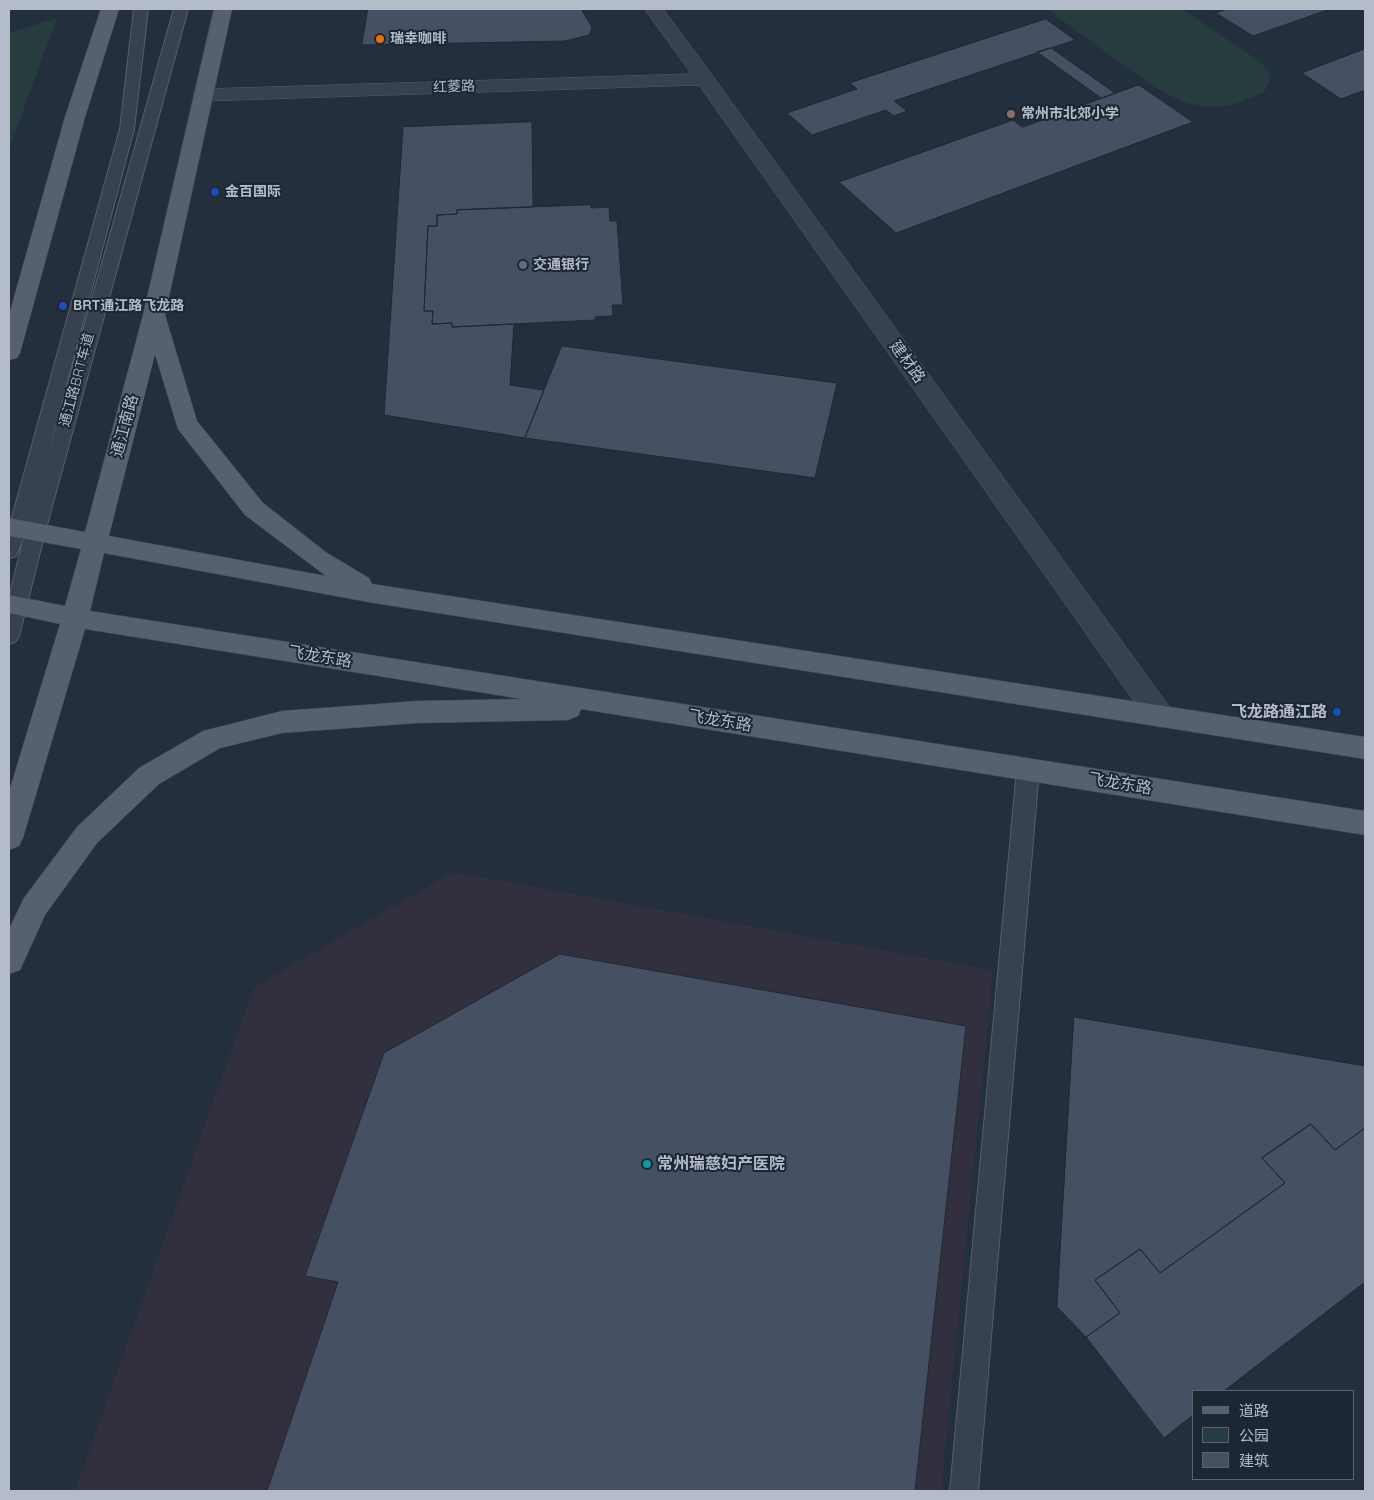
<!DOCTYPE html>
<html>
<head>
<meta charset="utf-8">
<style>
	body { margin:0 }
	#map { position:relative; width:1374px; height:1500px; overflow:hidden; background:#242f3e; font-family:Quicksand,"Noto Sans SC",sans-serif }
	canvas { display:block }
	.frame { position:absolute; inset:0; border:10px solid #b4bcc9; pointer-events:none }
	.legend { position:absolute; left:1192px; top:1390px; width:162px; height:90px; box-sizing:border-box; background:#1d2633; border:1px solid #59626f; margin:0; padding:6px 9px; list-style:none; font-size:15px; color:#b4bcc9 }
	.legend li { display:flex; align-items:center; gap:10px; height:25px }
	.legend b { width:25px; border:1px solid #59626f }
</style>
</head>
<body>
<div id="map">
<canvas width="1374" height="1500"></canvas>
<div class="frame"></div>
<ul class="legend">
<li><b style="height:6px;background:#56606e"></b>道路</li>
<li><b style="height:14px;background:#263c3f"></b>公园</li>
<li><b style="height:14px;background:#455162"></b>建筑</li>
</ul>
</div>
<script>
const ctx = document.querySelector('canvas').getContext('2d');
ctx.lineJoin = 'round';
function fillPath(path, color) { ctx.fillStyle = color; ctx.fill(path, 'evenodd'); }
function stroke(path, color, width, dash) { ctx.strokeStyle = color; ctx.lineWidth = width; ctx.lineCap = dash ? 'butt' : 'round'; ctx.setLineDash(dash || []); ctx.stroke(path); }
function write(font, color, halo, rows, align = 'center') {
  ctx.font = font + ' Quicksand,"Noto Sans SC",sans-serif'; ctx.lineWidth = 4; ctx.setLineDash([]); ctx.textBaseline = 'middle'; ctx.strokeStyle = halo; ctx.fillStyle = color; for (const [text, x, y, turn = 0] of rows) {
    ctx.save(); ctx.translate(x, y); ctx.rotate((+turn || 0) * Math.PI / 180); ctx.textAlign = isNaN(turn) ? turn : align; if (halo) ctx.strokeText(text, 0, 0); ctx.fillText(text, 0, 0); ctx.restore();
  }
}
fillPath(new Path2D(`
	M453,872L993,970L941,1491H75L254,987Z`), '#32303f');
fillPath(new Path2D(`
	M1049,9H1182L1259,61L1270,72C1270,91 1263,94 1246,100C1194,120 1161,92 1121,63C1100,48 1078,32 1056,16Z
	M57,18L9,149V33Z`), '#263c3f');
const building = new Path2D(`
	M368,9H581L592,27L589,35L565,41L362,45Z
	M1228,9H1330L1253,36L1216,13Z
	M1046,19L1075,40L894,101L907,111L894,116L886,110L812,135L787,113L857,89L850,83Z
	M1051,48L1115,93L1101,98L1037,52Z
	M1365,49V90L1341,99L1302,73Z
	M1139,85L1193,122L896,233L839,182L1013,120L1022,127Z
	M532,122L533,207L457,210V214L437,215V226H428L424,311H433L432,324L452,323V327L514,324L510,385L544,390L525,438L384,415L403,127Z
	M591,205V208L609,207L610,221H617L623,305H612L613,316L595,317V320L514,324L452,327V323L432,324L433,311H424L428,226H437V215L457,214V210Z
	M562,346L837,383L815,478L525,438Z
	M560,954L966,1026L915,1491H267L338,1282L305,1276L384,1053Z
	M1074,1017L1365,1066V1128L1335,1150L1311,1124L1262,1158L1285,1183L1160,1273L1140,1249L1095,1280L1120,1313L1086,1337L1057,1307Z
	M1311,1124L1335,1150L1365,1128V1282L1224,1391H1193V1415L1164,1438L1086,1337L1120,1313L1095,1280L1140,1249L1160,1273L1285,1183L1262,1158Z`);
fillPath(building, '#455162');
stroke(building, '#1f2835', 1);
const lane = new Path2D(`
	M134,9H148L134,129L46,461L174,9H188L45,532L19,636L16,641L9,644V598L24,537L16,556L9,558V528L120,129Z
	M1028,760L1036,763L1039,769L978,1491H950L1017,769L1020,763Z`);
const street = new Path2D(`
	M645,9H663L712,75L1170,708L1174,716L1170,724L1160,727L1150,724L699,85L203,101L196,99L194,95L196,91L203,89L691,74Z`);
const primary = new Path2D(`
	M101,9H119L85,117L20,353L17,358L9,360V315L65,117Z
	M214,9H232L165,315L197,421L263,503L327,553L369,578L372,584L1365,737V759L374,603L104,553L90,611L1365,811V835L581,709L578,716L568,720L417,723L282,733L220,748L159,784L97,843L45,915L20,970L9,974V929L24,898L77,827L139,768L203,731L282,711L417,701L522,699L85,629L23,838L19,846L9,850V792L60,624L9,613V595L65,606L81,549L9,536V518L85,532L143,315ZM155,354L178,429L245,515L326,576L109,536Z`);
stroke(lane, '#565f6c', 2);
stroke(street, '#565f6c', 1);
stroke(primary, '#414a57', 1);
fillPath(lane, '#38414e');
fillPath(street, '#38414e');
fillPath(primary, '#56606e');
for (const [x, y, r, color] of [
	[380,39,5,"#e8710a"],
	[1011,114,5,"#8d6e63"],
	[215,192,5,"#1a4fb4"],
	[523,265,5,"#5c6f8a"],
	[63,306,5,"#1a4fb4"],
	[1337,712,5,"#1a4fb4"],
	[647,1164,5,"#0f9aa8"]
]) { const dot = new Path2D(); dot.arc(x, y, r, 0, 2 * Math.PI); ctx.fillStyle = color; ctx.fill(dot); stroke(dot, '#1d2633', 2); }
write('bold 14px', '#b4bcc9', '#1d2633', [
	["瑞幸咖啡",390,39],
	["常州市北郊小学",1021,114],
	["金百国际",225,192],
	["交通银行",533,265],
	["BRT通江路飞龙路",73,306]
], 'left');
write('14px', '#b4bcc9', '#1d2633', [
	["红菱路",454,87,-2],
	["通江路BRT车道",77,380,-75]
]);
write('16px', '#b4bcc9', '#1d2633', [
	["建材路",907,362,54],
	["通江南路",125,426,-75],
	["飞龙东路",320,657,9],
	["飞龙东路",720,721,9],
	["飞龙东路",1120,784,9]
]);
write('bold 16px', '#b4bcc9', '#1d2633', [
	["飞龙路通江路",1327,712],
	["常州瑞慈妇产医院",657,1164,"left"]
], 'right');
</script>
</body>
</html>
